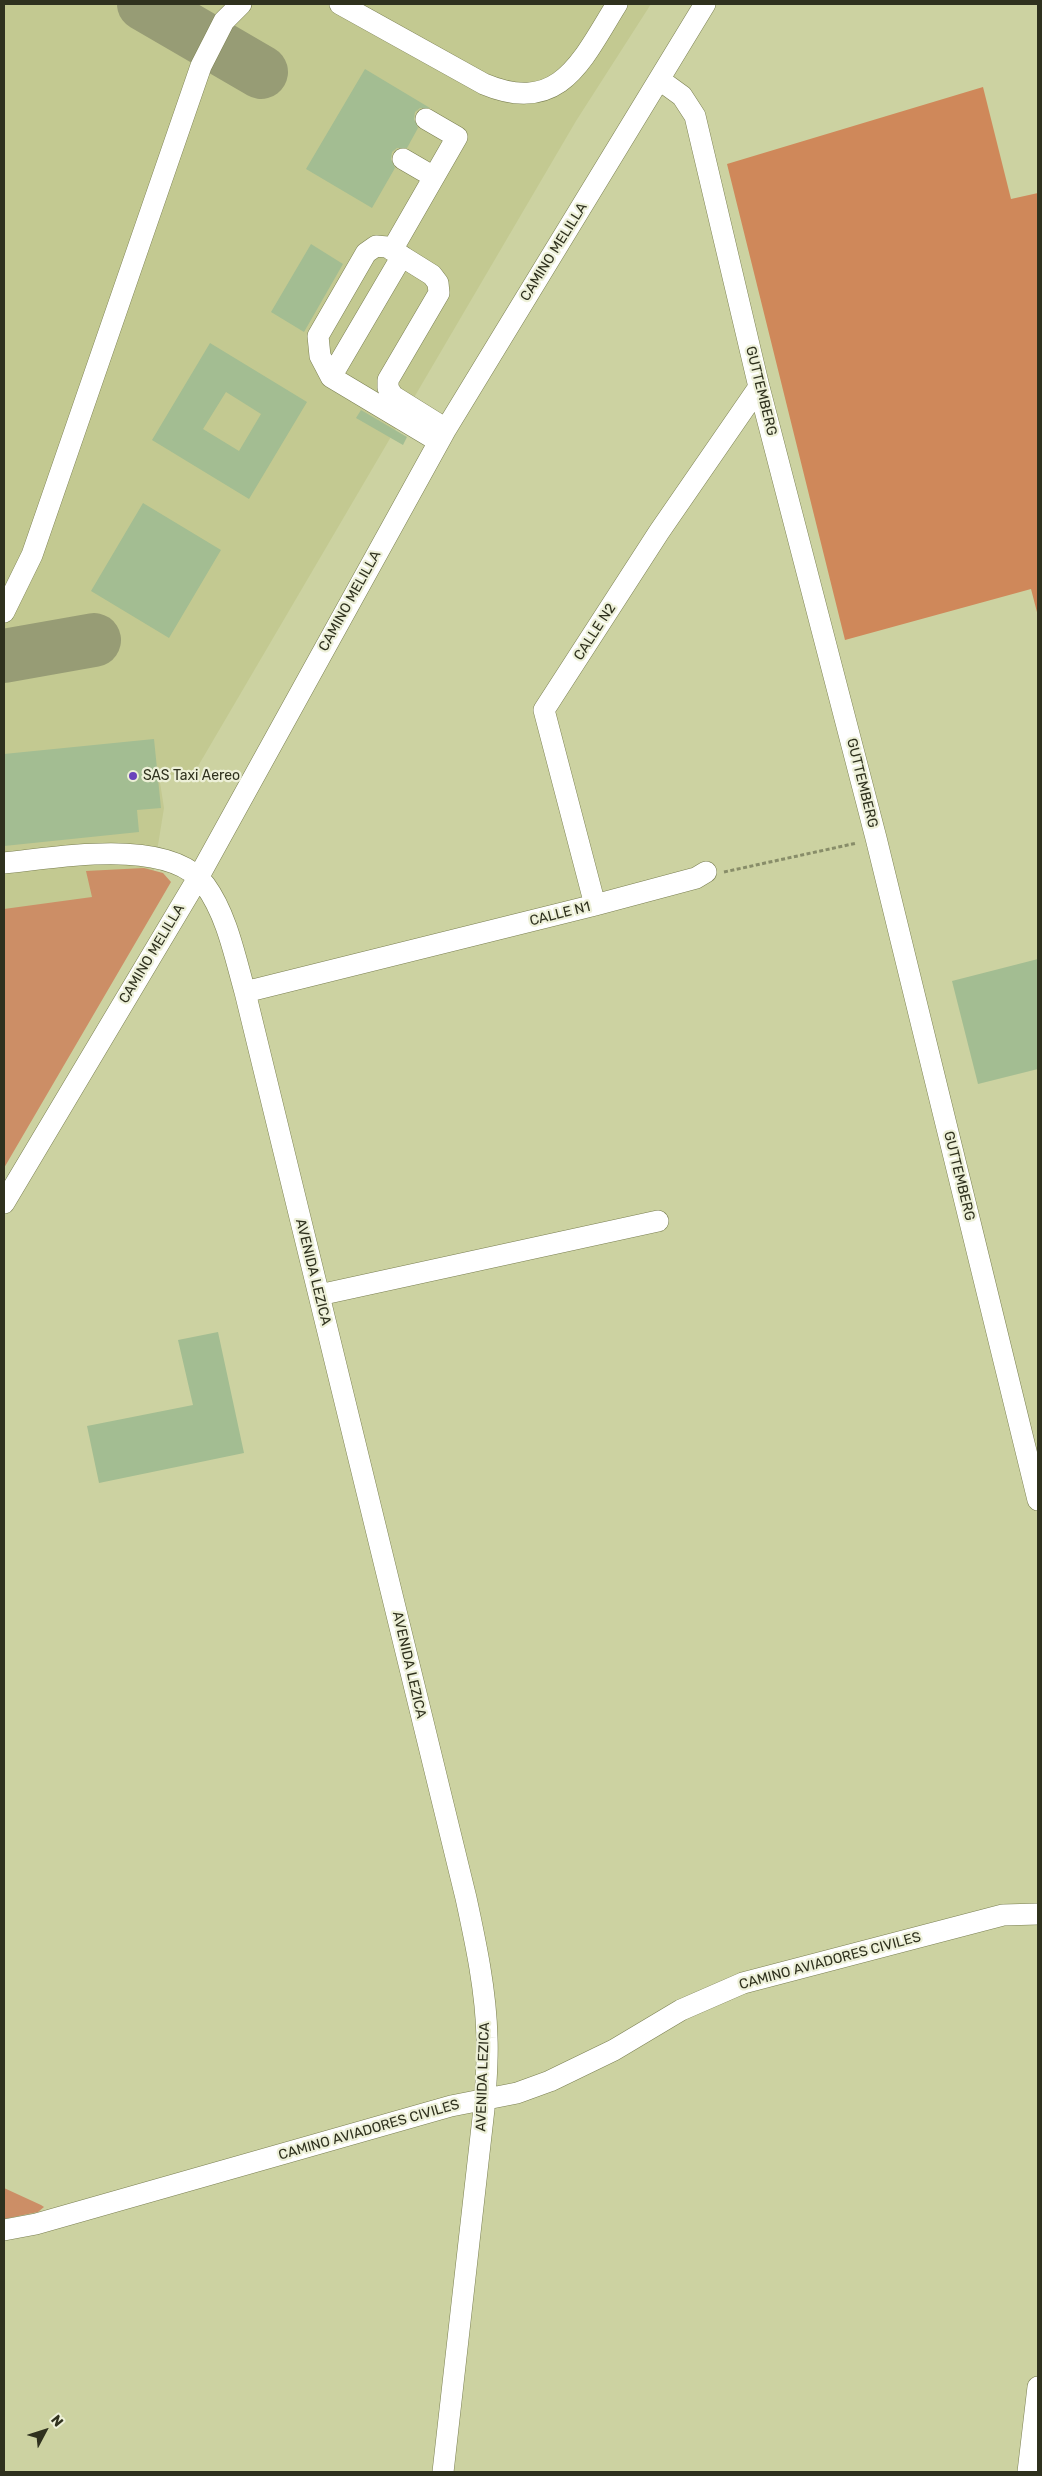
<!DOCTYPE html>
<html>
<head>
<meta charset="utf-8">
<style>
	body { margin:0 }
	#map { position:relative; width:1042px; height:2476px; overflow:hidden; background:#ccd2a1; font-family:Rubik,sans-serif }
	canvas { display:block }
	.frame { position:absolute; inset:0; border:5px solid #2f311e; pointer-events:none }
	.north { position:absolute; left:20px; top:2406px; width:50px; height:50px; -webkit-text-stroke:4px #edf0d8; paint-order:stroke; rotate:50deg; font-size:14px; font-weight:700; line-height:20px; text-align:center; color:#2f311e }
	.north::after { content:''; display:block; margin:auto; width:18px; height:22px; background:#2f311e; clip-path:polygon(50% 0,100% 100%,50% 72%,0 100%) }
</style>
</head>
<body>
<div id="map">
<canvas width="1042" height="2476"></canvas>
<div class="frame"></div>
<div class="north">N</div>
</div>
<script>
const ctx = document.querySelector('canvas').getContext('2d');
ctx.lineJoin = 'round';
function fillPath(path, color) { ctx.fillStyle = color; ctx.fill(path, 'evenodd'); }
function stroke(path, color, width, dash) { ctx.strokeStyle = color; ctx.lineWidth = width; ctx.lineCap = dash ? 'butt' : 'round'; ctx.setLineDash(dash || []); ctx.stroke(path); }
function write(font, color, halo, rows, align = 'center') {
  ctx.font = font + ' Rubik,sans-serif'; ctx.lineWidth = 4.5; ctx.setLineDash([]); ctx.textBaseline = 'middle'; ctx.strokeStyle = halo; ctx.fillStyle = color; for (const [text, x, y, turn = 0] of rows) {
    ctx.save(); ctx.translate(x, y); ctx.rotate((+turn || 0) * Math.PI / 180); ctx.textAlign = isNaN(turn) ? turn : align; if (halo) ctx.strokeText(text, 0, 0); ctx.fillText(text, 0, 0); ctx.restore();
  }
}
fillPath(new Path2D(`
	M4,4H651L576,121L194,773L159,776L164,808L153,876L4,1110Z`), '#c3c991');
fillPath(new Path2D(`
	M144,868L163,873L171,882L4,1168V909L92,897L86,871Z
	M4,2188L41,2205L44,2207L38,2212L4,2219Z`), '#cc8e66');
fillPath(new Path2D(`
	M983,87L1011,199L1038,193V616L1031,589L845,640L727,164Z`), '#cf885a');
stroke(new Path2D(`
	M144,4L261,72
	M4,656L94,640`), '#979c75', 54);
fillPath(new Path2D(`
	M365,69L430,108H420L415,112L414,119L418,128L407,148H397L392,152L391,159L395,168L372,208L306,169Z
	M311,244L343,264L304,332L271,312Z
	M210,343L307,402L249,499L152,440ZM226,392L261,414L239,451L203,429Z
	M361,410L407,437L403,445L356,418Z
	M143,503L221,550L169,638L91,591Z
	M154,739L161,808L137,810L139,832L4,846V754Z
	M1038,959V1069L978,1084L952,981Z
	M218,1332L244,1453L99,1483L87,1426L193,1405L178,1340Z`), '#a3bd92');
const minor = new Path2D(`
	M340,4L484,84C560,116 582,60 617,4
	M660,80L682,96L695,116L759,387L876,838L1038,1500
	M403,159L434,177
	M392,250L457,137L426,119
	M331,377L402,256
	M438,441L331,377L320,356L318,336L366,253L376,246L387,247L432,275L438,283L439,293L388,380V388L393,396L446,429
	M4,612L32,555L201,66L224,21L241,4
	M4,863C56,858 170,836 205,885C227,915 235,957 245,992L466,1898C476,1944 486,1991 487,2038C488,2059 486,2079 485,2100L443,2472
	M595,905L544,710L659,532L759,387
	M245,992L595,905L696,878L706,872
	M4,1203L198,878L446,429L705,4
	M319,1295L658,1221
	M4,2230L36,2224L451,2106L517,2093L550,2081L614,2050L681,2010L743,1983L1003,1915L1038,1914
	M1028,2472L1038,2387`);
stroke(minor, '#7a7f51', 22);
stroke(new Path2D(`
	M724,872L857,843`), '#888d69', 3, [4, 2.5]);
stroke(minor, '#fff', 21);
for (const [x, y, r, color] of [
	[133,776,5,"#6a43bc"]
]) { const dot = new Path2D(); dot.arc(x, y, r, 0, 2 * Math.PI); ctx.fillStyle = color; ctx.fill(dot); stroke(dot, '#edf0d8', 2); }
write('14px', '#2f311e', '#edf0d8', [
	["CAMINO MELILLA",554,252,-58],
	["GUTTEMBERG",761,391,76],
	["CAMINO MELILLA",350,601,-61],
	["CALLE N2",595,632,-57],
	["GUTTEMBERG",862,783,76],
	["CALLE N1",560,914,-14],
	["CAMINO MELILLA",152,954,-59],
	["GUTTEMBERG",959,1176,76],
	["AVENIDA LEZICA",313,1272,76],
	["AVENIDA LEZICA",409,1665,77],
	["CAMINO AVIADORES CIVILES",830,1961,-15],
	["AVENIDA LEZICA",483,2077,-88],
	["CAMINO AVIADORES CIVILES",369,2130,-16]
]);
write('14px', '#2f311e', '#edf0d8', [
	["SAS Taxi Aereo",143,776]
], 'left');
</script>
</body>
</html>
